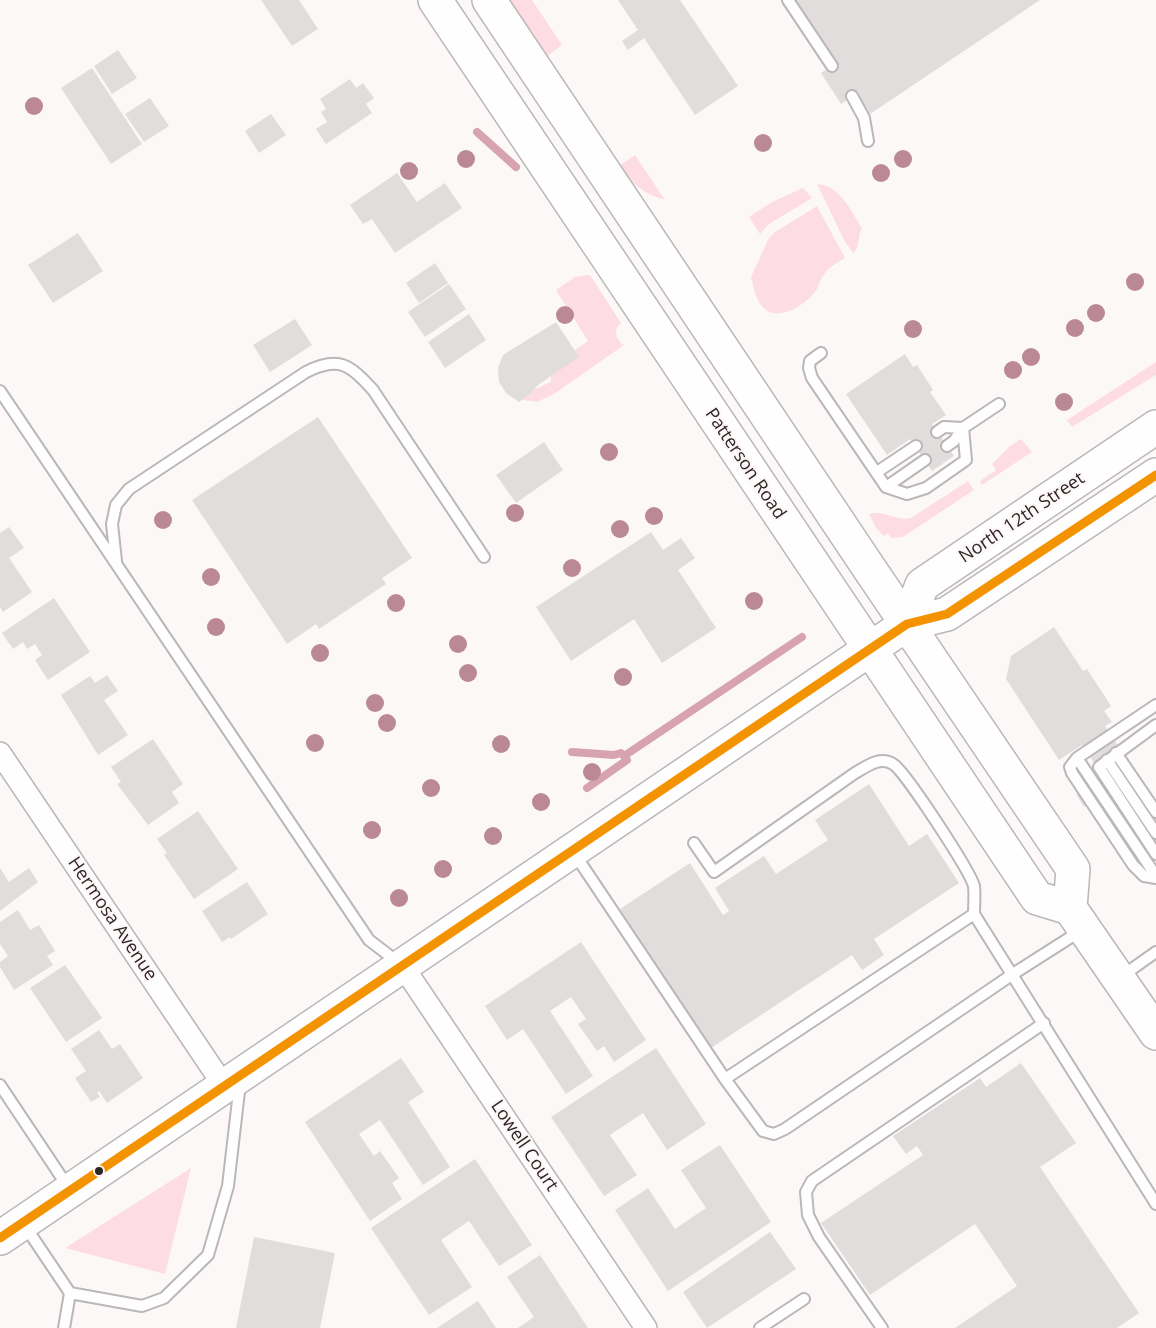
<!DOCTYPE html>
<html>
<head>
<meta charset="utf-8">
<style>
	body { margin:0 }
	canvas { display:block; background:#fcf8f8 }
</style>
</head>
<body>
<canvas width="1156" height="1328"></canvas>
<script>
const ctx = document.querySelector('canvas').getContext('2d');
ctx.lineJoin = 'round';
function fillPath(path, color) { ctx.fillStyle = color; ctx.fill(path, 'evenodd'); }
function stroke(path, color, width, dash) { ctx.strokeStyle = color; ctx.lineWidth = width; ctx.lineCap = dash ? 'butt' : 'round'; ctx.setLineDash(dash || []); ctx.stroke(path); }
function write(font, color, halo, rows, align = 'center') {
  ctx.font = font + ' "Open Sans",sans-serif'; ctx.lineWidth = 4.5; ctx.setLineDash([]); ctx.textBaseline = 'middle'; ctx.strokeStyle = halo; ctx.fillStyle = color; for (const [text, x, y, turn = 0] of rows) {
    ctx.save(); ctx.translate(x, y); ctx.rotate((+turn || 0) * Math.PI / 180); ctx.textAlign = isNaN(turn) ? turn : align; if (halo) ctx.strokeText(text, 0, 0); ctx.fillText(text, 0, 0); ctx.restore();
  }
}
fillPath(new Path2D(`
	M508,0H532L562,45L546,57Z
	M635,155L665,200C644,194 631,184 619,166Z
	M817,184C840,185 851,211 862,228C857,237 861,246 853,253L844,240Z
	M803,188L812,198L769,224L760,234L749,217L772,202Z
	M817,206L845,258C837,263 828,267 823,276C819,281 819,287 815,292C806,304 780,321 766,310C756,303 754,288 751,277L769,238L775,232Z
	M590,275L621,323C612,331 617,341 624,345L554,394L537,402L523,400L524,396L528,392L551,382V366L588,341L556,290L575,277Z
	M1156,362V375L1072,427L1067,420Z
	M1021,439L1032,452L982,485L980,481L996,470L992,464L1010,446Z
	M968,481L974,490L903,537L891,538L888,533L884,536L876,528L869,514C884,509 895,522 911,518Z
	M191,1168L165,1274L65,1248Z`), '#fddde3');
stroke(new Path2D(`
	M477,132L516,167
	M572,752L614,755L621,753L624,756L802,637
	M587,788L627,760L624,756`), '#d8a3b0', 8);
fillPath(new Path2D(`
	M261,0H299L318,29L292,46Z
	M618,0H680L738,86L695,115L644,38L628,50L622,41L638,30Z
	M793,0H1040L870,114L856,94L841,104L821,73L835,64Z
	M118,50L137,78L112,94L94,66Z
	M92,68L142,144L111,164L61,88Z
	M350,79L356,88L363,83L374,98L366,104L372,113L326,144L316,129L327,122L321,112L326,109L320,99Z
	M150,98L169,126L144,142L125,114Z
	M271,114L286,135L259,153L245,131Z
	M397,173L417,202L445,183L462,208L395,253L372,219L363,224L350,205Z
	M78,233L103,271L53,303L28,265Z
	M435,263L448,283L419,303L406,283Z
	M449,284L466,309L425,337L408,312Z
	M469,314L486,340L445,368L428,342Z
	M295,319L312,345L270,372L253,345Z
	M556,322L579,357L538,385L530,394L519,402L506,393L499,382L498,368L503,355Z
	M905,354L913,367L917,365L933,390L930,392L946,415L932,424L954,456L932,471L910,439L887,455L846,394Z
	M318,417L412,558L382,578L386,584L319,629L316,624L287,644L192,500Z
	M544,442L563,470L516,503L496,475Z
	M9,527L24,548L9,558L32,592L3,612L0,607V533Z
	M651,532L663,550L681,538L695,558L678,570L716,628L662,663L634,619L571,661L536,607Z
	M54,598L90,652L48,680L35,660L42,655L35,644L27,649L23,642L13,649L2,633Z
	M1054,627L1083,671L1087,669L1111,706L1104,711L1112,722L1105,726L1135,771L1084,807L1076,794L1103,776L1082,745L1059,760L1006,679L1011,656Z
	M107,675L118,691L104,700L128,735L98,755L61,695L90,676L95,683Z
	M153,739L183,784L172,792L179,803L148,825L117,784L121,782L111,767Z
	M869,784L909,846L927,834L959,883L874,939L884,955L862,970L852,955L711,1048L620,909L690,863L723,915L729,911L715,888L764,856L776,874L828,840L815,820Z
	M198,811L238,869L194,899L164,855L167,853L157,839Z
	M0,868L9,882L29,868L38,882L0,911Z
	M247,882L268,914L231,939L230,937L222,942L202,911Z
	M18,910L30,930L39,925L55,951L47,956L53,965L14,990L0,967V962L8,956L0,944V922Z
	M581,942L646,1040L614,1062L604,1046L597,1051L578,1024L586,1019L571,997L550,1011L593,1076L566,1094L523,1029L507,1040L485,1006Z
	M65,965L102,1018L66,1042L30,988Z
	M99,1030L112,1049L120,1044L143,1078L107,1103L99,1091L97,1092L100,1097L91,1102L75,1078L86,1071L71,1049Z
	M656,1048L706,1124L667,1150L643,1113L610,1135L637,1175L604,1196L551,1117Z
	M401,1058L424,1092L408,1102L450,1167L423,1185L380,1120L359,1134L374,1156L380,1151L399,1178L392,1183L402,1199L370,1221L305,1122Z
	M1021,1063L1076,1143L1040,1167L1139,1313L1117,1328H955L1017,1286L975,1224L870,1295L821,1223L923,1155L917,1146L906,1154L893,1136L980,1078L986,1087Z
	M720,1145L771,1222L668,1291L615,1210L648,1188L675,1229L706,1208L681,1170Z
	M475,1159L532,1245L499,1266L469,1221L441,1240L472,1287L429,1315L371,1228Z
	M770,1232L796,1269L707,1328L683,1292Z
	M254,1237L335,1253L320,1328H236Z
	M540,1255L588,1328H518L534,1317L507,1277Z
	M478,1301L496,1328H437Z`), '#e2dddd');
const lane = new Path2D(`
	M788,0L832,66
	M852,96L864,118L868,141
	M821,353L810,361L809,368L812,378L886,487L907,494L926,488L966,460L963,428
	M0,391L369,940L399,963
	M937,432L944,427L963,428
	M947,446L954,441L963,428L999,404
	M877,472L916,446
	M886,487L925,460
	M116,561L112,524L116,505L129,489L306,372C339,355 350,365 373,390L484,557
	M1156,705L1077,758L1070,767L1072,773L1133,865L1144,876L1156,878
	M1156,725L1099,767L1156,854
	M1116,753L1156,812
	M1077,758L1156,876
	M1107,760L1156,833
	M694,843L714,872L855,773C867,766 880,756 893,764C905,771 970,871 974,886C975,895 974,906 974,914
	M574,853L725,1079
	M1082,930L1013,974L785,1129L774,1134L763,1131L725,1079L974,914L1156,1204
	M1122,976L1156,952
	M0,1085L68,1187
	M25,1226L70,1293
	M64,1328L70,1293L142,1306L164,1298L208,1255L228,1186L240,1083
	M760,1328L804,1299
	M882,1328L819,1237L808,1215L806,1192L812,1181L1044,1023`);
const street = new Path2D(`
	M0,753L224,1086
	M402,965L646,1328`);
const primary = new Path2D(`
	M435,0L1037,898L1070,908L1156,1033
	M489,0L869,568L1073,869L1070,908
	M907,624L922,585L1156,427
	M0,1238L907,624L947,614L1156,475`);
stroke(lane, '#bbb6b7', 14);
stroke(street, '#bbb6b7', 24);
stroke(primary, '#bbb6b7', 36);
stroke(lane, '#fffefe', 10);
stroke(street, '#fffefe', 21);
stroke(primary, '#fffefe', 33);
stroke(new Path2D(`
	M0,1238L907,624L947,614L1156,475`), '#f49302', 9);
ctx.fillStyle = '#bb8898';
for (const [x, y] of [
	[34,106],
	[763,143],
	[466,159],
	[903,159],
	[409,171],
	[881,173],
	[1135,282],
	[1096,313],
	[565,315],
	[1075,328],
	[913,329],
	[1031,357],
	[1013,370],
	[1064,402],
	[609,452],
	[515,513],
	[654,516],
	[163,520],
	[620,529],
	[572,568],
	[211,577],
	[754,601],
	[396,603],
	[216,627],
	[458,644],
	[320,653],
	[468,673],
	[623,677],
	[375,703],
	[387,723],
	[315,743],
	[501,744],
	[592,772],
	[431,788],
	[541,802],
	[372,830],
	[493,836],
	[443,869],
	[399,898]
]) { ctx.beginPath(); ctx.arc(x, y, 9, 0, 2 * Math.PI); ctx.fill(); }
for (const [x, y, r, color] of [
	[99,1171,5,"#2d2627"]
]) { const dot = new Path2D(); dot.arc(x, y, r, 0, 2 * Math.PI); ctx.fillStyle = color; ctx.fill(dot); stroke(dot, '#fef6f7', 2); }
write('18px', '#2d2627', '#fef6f7', [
	["Patterson Road",745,464,56],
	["North 12th Street",1022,518,-34],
	["Hermosa Avenue",112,919,56],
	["Lowell Court",524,1146,56]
]);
</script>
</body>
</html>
